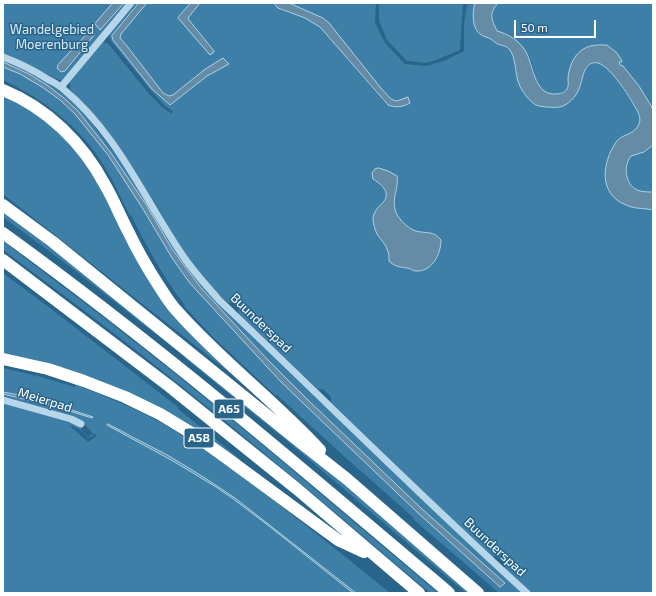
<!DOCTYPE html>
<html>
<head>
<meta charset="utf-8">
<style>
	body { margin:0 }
	#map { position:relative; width:656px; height:596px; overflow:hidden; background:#29648a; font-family:"Exo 2",sans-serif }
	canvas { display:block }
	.frame { position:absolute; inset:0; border:4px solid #fff; pointer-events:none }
	.scale { position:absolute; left:514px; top:20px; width:82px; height:18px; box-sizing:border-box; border:2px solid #fff; border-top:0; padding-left:5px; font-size:12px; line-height:14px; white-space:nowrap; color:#fff; -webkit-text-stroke:3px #29648a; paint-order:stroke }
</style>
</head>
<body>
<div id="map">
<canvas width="656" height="596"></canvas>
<div class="frame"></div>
<div class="scale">50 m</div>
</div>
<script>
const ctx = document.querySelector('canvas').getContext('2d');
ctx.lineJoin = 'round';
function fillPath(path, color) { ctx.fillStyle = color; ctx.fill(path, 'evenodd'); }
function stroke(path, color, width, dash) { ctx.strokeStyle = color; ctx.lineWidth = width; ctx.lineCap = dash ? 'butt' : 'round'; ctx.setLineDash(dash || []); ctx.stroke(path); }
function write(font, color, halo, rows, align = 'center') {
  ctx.font = font + ' "Exo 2",sans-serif'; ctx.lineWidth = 3; ctx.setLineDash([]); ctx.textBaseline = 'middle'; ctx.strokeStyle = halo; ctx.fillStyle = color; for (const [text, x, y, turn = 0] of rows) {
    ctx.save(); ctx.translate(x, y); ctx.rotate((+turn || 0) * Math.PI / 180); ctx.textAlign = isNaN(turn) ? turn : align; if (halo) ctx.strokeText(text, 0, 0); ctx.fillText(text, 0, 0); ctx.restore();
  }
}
fillPath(new Path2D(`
	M3,3H127L62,81L3,54Z
	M136,3H139L131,12L113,39L172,103L207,76L229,64L176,93C171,97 168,96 163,93L127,46L120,38L121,34L147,3H191L178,18L213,49L189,20L188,18L200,3H274L278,8L305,18L320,27L385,103C392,109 403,107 410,102L401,100L397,101L393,100L390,98L380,87L329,24L323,18L289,3H376L375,23L385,43L405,64L426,66L444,61L464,51C464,36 463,17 468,3H475C472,11 472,28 479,34C482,37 487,37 491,39C493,40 494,42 496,43C502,48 507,44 512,52L519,84L523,91L534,104L539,106L558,108L566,104L573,99L578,92L581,84L585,69L591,64L596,63H599L606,67L616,79L638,112C640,117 641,121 638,126C633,135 622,134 616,142C601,163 599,194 626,205C634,209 644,208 653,210V593H531L504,569V563L496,556L491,557L474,541L331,402V397L323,389H318L239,314L238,309L233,303H228L218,294L193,266L175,238L161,213L137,174L118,147L70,89V82L103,42L107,43L111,47L150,95L163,108L172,114L173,111L165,106L153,93L111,41L109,34ZM379,168C391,171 392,174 398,184C395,201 389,211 405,224C409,227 411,230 416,231C424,233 431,231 438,236V256L429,267L415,271L408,268L394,265L389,261L388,249L384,244L381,204C390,195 385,188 378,181Z
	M379,3H463L460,50L436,60L426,63L407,61L387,40L379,20Z
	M498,3H653V109L639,86L623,66L620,65L619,63L621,60C616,51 608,43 597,44C592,45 588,47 583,50C572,57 571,66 569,79C569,82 569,87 566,90C563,94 556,94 552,94C532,92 536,62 526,52C525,50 521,48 519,46C513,42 507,38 501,34C490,27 489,13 498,3Z
	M3,59L10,62L49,83L72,101L85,114L113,151L128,171L167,235L246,328L470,545L522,593H499L413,519L414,518L346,458L277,395L276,396L212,336L184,306L185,305C163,277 147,247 131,215L130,216C122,200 115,184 106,169C82,128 45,100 3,80V67L20,74L42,87L59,100L75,114L108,155L143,209L168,252L180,270L189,282L216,312L281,382L418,513L500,587L505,583L422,509L308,400L267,359L202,289L172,249L147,206L111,153L79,112L64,98L47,85L29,74L3,62Z
	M3,94L49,122L86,161L129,243L239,380L3,194Z
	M653,145V192C648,192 642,192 637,190C625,184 623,166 631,156L644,152Z
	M3,211L144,321L322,466L472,593H466L292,445L185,358V357L73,269L3,217Z
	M3,241C63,287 124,332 183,380C269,449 353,521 438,593H430C352,527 275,461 195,397C133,347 68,298 3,250Z
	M3,273L50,308L178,407V409L240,459V460L206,436L3,354Z
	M3,368L33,375V377H34L35,375L75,387L76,385C105,396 134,408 162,423C189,439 215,457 240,475C291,513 341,553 390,593H356L235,498L205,478L192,470L131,435L107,425L190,470L216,487L232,498L269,526L353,593H3V402L33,410L75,424L81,429L88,437L93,434L88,428L82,422L3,397V394C33,400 62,409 92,418L93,417L54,404L19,394L3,392ZM69,425C77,427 83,431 88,438L94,435L93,434L94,433L97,436L88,442Z`), '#3e7fa7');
const water = new Path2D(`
	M113,3H124L100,30L95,24Z
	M139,3H147L121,34L120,38L127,46L163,93L169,96L173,95L204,70L223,58L229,64L207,76L170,105L152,89L113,40L112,36Z
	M191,3H200L188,18L189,20L214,51V52L210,55L178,18Z
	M274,3H289L323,18L329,23L380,87L390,98L393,100L397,101L408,97L410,103C403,107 396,108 388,105L320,27L305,18L278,8Z
	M475,3H498C488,14 492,20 497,31C508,34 520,41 526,52C533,64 534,93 553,94C558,94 564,94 567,89C569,86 568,82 568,77C571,56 582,43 605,45H607L617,53L622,61V62H619L620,65L623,66L639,86L653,109V145L644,152L631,156C623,166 625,184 637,190C642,192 648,192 653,192V210C644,208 634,209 626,205C598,194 602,163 616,142C622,134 633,135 638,126C641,121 640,117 638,112C631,100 612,67 598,63C583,60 583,80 579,89C576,97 568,105 560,107C555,108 540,107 536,105C530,102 521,90 519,84C515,75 516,56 509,49C506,45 500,46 496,43C494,42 493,40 491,39C488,37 483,37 480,34C472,29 472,11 475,3Z
	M90,31L95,34L65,71L61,72L57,68L58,65Z
	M3,62L29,74L47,85L64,98L79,112L111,153L147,206L172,249L202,289L267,359L308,400L422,509L505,583L500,587L418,513L281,382L198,292L189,282L172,258L143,209L108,155L75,114L60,100L42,87L20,74L3,67Z
	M379,168L388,171L397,176C399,189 392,197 395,209C396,217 408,229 416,231C427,234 433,230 441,240C441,254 432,272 416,271C412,271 410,268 407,268C399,267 394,266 389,261C389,258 389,253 387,249C385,243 380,239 377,234C375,230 373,223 373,219C373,211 380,206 384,201C391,192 380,183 373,179L372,173L375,169Z
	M3,392C34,397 63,407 93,417L92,418L53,406L3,394Z
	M108,424L169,456L205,478L235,498L356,593H353L269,526L232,498L216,487L173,461L107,425Z`);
fillPath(water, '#668ca5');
stroke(water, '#acd3e9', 1);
stroke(new Path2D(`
	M3,57C19,63 35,71 49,80C54,82 58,85 62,88C116,132 143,196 181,253C192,270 206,285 219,300C322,397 422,498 527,593
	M61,87L131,3
	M3,400L71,419L81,424`), '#b7d6e9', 7);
stroke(new Path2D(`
	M3,90C47,108 83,143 105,185C114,200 120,216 128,231C137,250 148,269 159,286C165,295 170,304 177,311C221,361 275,401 320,450
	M3,205L53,242L295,438L347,479L478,593
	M3,233C158,345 303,469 449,593
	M3,260L169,386L297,489L419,593
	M3,359L48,369L84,381L125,397L160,414L193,434L228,459L338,540L364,552`), '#fff', 12);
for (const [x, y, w] of [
	[229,409,30],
	[199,438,30]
]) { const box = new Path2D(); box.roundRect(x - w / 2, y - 10, w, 20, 3); ctx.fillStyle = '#29648a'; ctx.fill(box); stroke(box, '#fff', 1); }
write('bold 12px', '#fff', null, [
	["A65",229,409],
	["A58",199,438]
]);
write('13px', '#dbedf7', '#29648a', [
	["Wandelgebied",52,30],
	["Moerenburg",52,45]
]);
write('13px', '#fff', '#29648a', [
	["Buunderspad",261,323,44],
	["Meierpad",45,400,17],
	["Buunderspad",495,547,43]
]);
</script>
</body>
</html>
